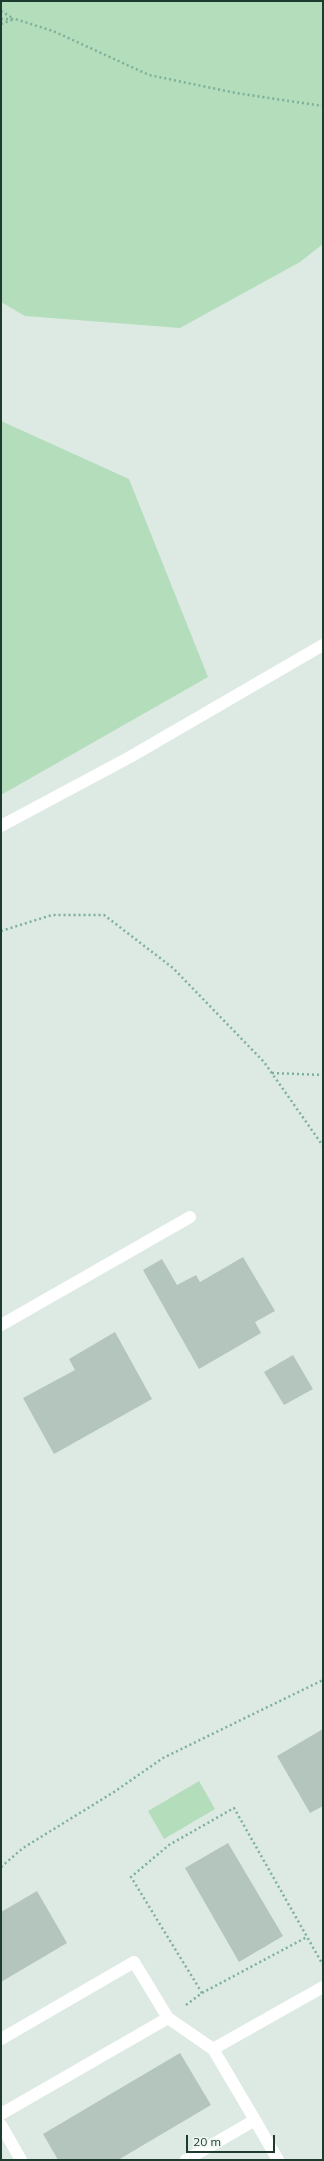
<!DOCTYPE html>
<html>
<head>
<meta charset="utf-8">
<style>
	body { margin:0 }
	#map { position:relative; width:324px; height:2161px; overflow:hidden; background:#ddeae3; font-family:Mulish,sans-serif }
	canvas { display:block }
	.frame { position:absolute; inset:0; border:2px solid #1e3b30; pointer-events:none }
	.scale { position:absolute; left:186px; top:2135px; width:89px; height:18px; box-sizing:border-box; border:2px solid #1e3b30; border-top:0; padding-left:5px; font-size:12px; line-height:14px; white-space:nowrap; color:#1e3b30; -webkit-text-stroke:3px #eef7f2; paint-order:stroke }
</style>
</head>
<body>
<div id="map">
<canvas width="324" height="2161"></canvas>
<div class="frame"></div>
<div class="scale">20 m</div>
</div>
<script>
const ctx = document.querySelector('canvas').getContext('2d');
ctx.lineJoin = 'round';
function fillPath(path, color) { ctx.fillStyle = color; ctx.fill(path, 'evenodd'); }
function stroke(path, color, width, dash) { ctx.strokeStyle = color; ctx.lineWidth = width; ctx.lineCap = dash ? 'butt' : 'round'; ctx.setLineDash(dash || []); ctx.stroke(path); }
fillPath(new Path2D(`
	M1,1H323V244L300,262L180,328L25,316L1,302Z
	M1,421L129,479L208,677L1,795Z
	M199,1781L215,1809L164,1839L148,1811Z`), '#b4ddbc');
fillPath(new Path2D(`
	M243,1257L275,1311L255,1322L261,1333L199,1369L143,1270L162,1259L177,1285L196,1275L200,1282Z
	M115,1332L152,1399L54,1454L23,1398L75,1370L69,1359Z
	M293,1355L313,1389L284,1405L264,1372Z
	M323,1729V1806L310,1813L277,1756Z
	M228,1843L283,1936L239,1962L185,1868Z
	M37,1891L67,1943L1,1982V1912Z
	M180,2053L211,2105L118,2160H58L43,2134Z`), '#b3c5bc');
stroke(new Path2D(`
	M1,11L14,19
	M1,19H15L53,31L149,75L236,93L323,106
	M1,24L12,20
	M1,931L52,915H104L173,968L264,1062L323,1146
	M272,1073L323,1075
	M1,1867L23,1848L114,1792L163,1758L323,1680
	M202,1993L307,1937
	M186,2005L202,1993L131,1877L169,1845L234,1808L323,1965`), '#7cb09b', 2.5, [2, 3]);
stroke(new Path2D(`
	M1,826L130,757L323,645
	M1,1325L190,1217
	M1,2039L134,1962L168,2018L213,2049L255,2120L186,2160
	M213,2049L323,1987
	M1,2114L168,2018
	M255,2120L278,2160
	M1,2125L21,2160`), '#fff', 12);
</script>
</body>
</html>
